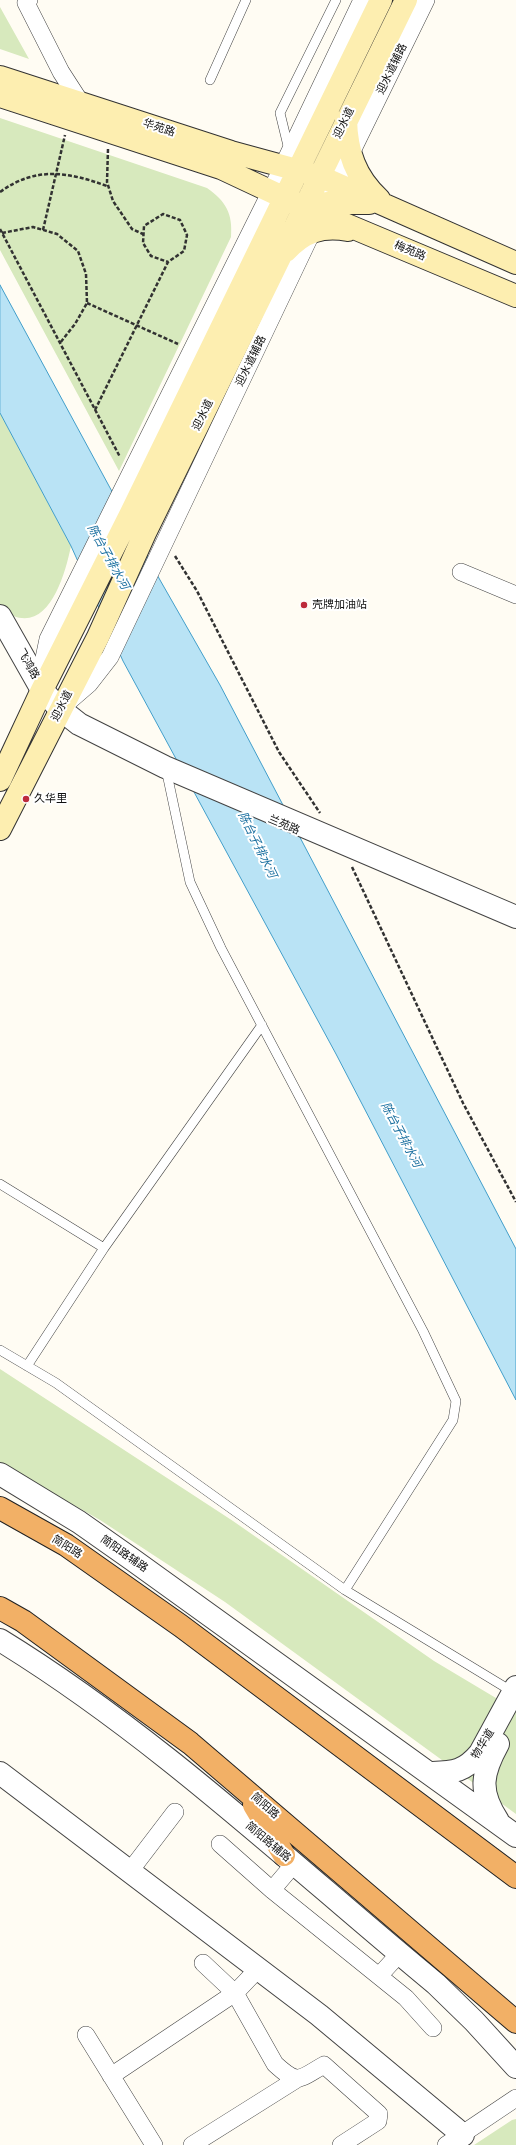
<!DOCTYPE html>
<html>
<head>
<meta charset="utf-8">
<style>
	body { margin:0 }
	canvas { display:block; background:#fffcf3 }
</style>
</head>
<body>
<canvas width="516" height="2145"></canvas>
<script>
const ctx = document.querySelector('canvas').getContext('2d');
ctx.lineJoin = 'round';
function fillPath(path, color) { ctx.fillStyle = color; ctx.fill(path, 'evenodd'); }
function stroke(path, color, width, dash) { ctx.strokeStyle = color; ctx.lineWidth = width; ctx.lineCap = dash ? 'butt' : 'round'; ctx.setLineDash(dash || []); ctx.stroke(path); }
function write(font, color, halo, rows, align = 'center') {
  ctx.font = font + ' Merriweather,"Noto Sans SC",serif'; ctx.lineWidth = 4; ctx.setLineDash([]); ctx.textBaseline = 'middle'; ctx.strokeStyle = halo; ctx.fillStyle = color; for (const [text, x, y, turn = 0] of rows) {
    ctx.save(); ctx.translate(x, y); ctx.rotate((+turn || 0) * Math.PI / 180); ctx.textAlign = isNaN(turn) ? turn : align; if (halo) ctx.strokeText(text, 0, 0); ctx.fillText(text, 0, 0); ctx.restore();
  }
}
fillPath(new Path2D(`
	M0,7L29,59L0,49Z
	M0,118L207,188C226,201 233,214 231,237L119,471L0,250Z
	M0,413L71,546C64,580 45,643 0,608Z
	M0,1369L233,1521L434,1661L516,1710V1814L225,1602L100,1520L0,1463Z
	M516,2119V2145H474L512,2120Z`), '#d7e9bd');
const water = new Path2D(`
	M0,285L160,580L220,685L516,1249V1400L336,1054L123,661L71,546L0,413Z`);
fillPath(water, '#b9e3f5');
stroke(water, '#429eca', 1);
const service = new Path2D(`
	M210,80L246,0
	M289,150L280,113L336,0
	M166,769L190,882L221,948L423,1331L456,1401L453,1420L345,1590
	M0,1184L104,1248
	M0,1350L56,1383L345,1590L513,1692
	M27,1366L104,1248L262,1025`);
const minor = new Path2D(`
	M29,0L26,3L61,72L81,103L80,109
	M331,194L426,0
	M461,572L516,595
	M42,686L43,663L48,639L271,191L362,0
	M67,703L89,684L110,657L314,228
	M220,1844L272,1890
	M294,1864L272,1890L406,1998L433,2028
	M130,1871L175,1812
	M203,1963L235,1993L258,1969
	M379,1976L399,1954
	M86,2035L154,2145
	M111,2076L235,1993L275,2064C299,2086 299,2079 324,2065L379,2114L378,2121L341,2145
	M192,2145L297,2079
	M446,2145L516,2098`);
const tertiary = new Path2D(`
	M0,616L42,690L60,709L79,724L165,767L516,917
	M0,1474L79,1522L133,1560L516,1836
	M0,1640C158,1737 294,1867 436,1984L474,2021L516,2067
	M0,1773L319,2015L463,2135
	M431,1773C454,1772 464,1772 480,1753L516,1687
	M498,1821C478,1791 482,1773 498,1744`);
const secondary = new Path2D(`
	M0,77L231,152L319,176L516,263
	M0,96L221,168L304,207L516,296
	M346,120C347,152 355,177 379,199
	M305,212L327,203H369
	M286,251C303,232 322,225 348,230
	M0,780L42,690L131,513L381,0
	M0,829L98,637L145,533L406,0`);
const trunk = new Path2D(`
	M0,1508L66,1545L181,1626L516,1877
	M0,1608L23,1621L190,1743L516,2022
	M254,1805L284,1855`);
stroke(service, '#434343', 10);
stroke(minor, '#434343', 18);
stroke(tertiary, '#434343', 24);
stroke(secondary, '#323232', 24);
stroke(trunk, '#212121', 24);
stroke(new Path2D(`
	M108,149L107,182L113,201L132,229L143,234
	M0,192C36,166 68,172 107,186
	M0,229L120,457
	M43,230L65,135
	M2,233L33,227L57,234L78,251L86,274L87,303L75,324L60,343
	M87,303L178,344
	M95,410L168,262L184,251L187,235L180,220L163,214L144,226L143,243L151,256L168,262
	M175,556L197,591L279,752L320,813
	M352,867L463,1103L516,1202`), '#323232', 2.5, [4, 2]);
stroke(service, '#fff', 9);
stroke(minor, '#fff', 17);
stroke(tertiary, '#fff', 22);
stroke(secondary, '#fdeeb0', 22);
stroke(trunk, '#f2b066', 22);
for (const [x, y, r, color] of [
	[304,605,4,"#bd2a3c"],
	[26,799,4,"#bd2a3c"]
]) { const dot = new Path2D(); dot.arc(x, y, r, 0, 2 * Math.PI); ctx.fillStyle = color; ctx.fill(dot); stroke(dot, '#fff', 1.5); }
write('11px', '#101010', '#fff', [
	["迎水道辅路",392,69,-64],
	["迎水道",344,123,-64],
	["华苑路",159,128,18],
	["梅苑路",410,251,23],
	["迎水道辅路",251,361,-64],
	["迎水道",203,415,-64],
	["飞鸿路",28,664,61],
	["迎水道",62,706,-63],
	["兰苑路",284,825,23],
	["简阳路",67,1547,32],
	["简阳路辅路",124,1554,35],
	["物华道",483,1744,-58],
	["简阳路",265,1806,41],
	["简阳路辅路",268,1842,40]
]);
write('11px', '#101010', '#fff', [
	["壳牌加油站",312,605],
	["久华里",34,799]
], 'left');
write('italic 12px', '#1b70a0', '#fff', [
	["陈台子排水河",108,557,61],
	["陈台子排水河",257,845,64],
	["陈台子排水河",401,1135,62]
]);
</script>
</body>
</html>
